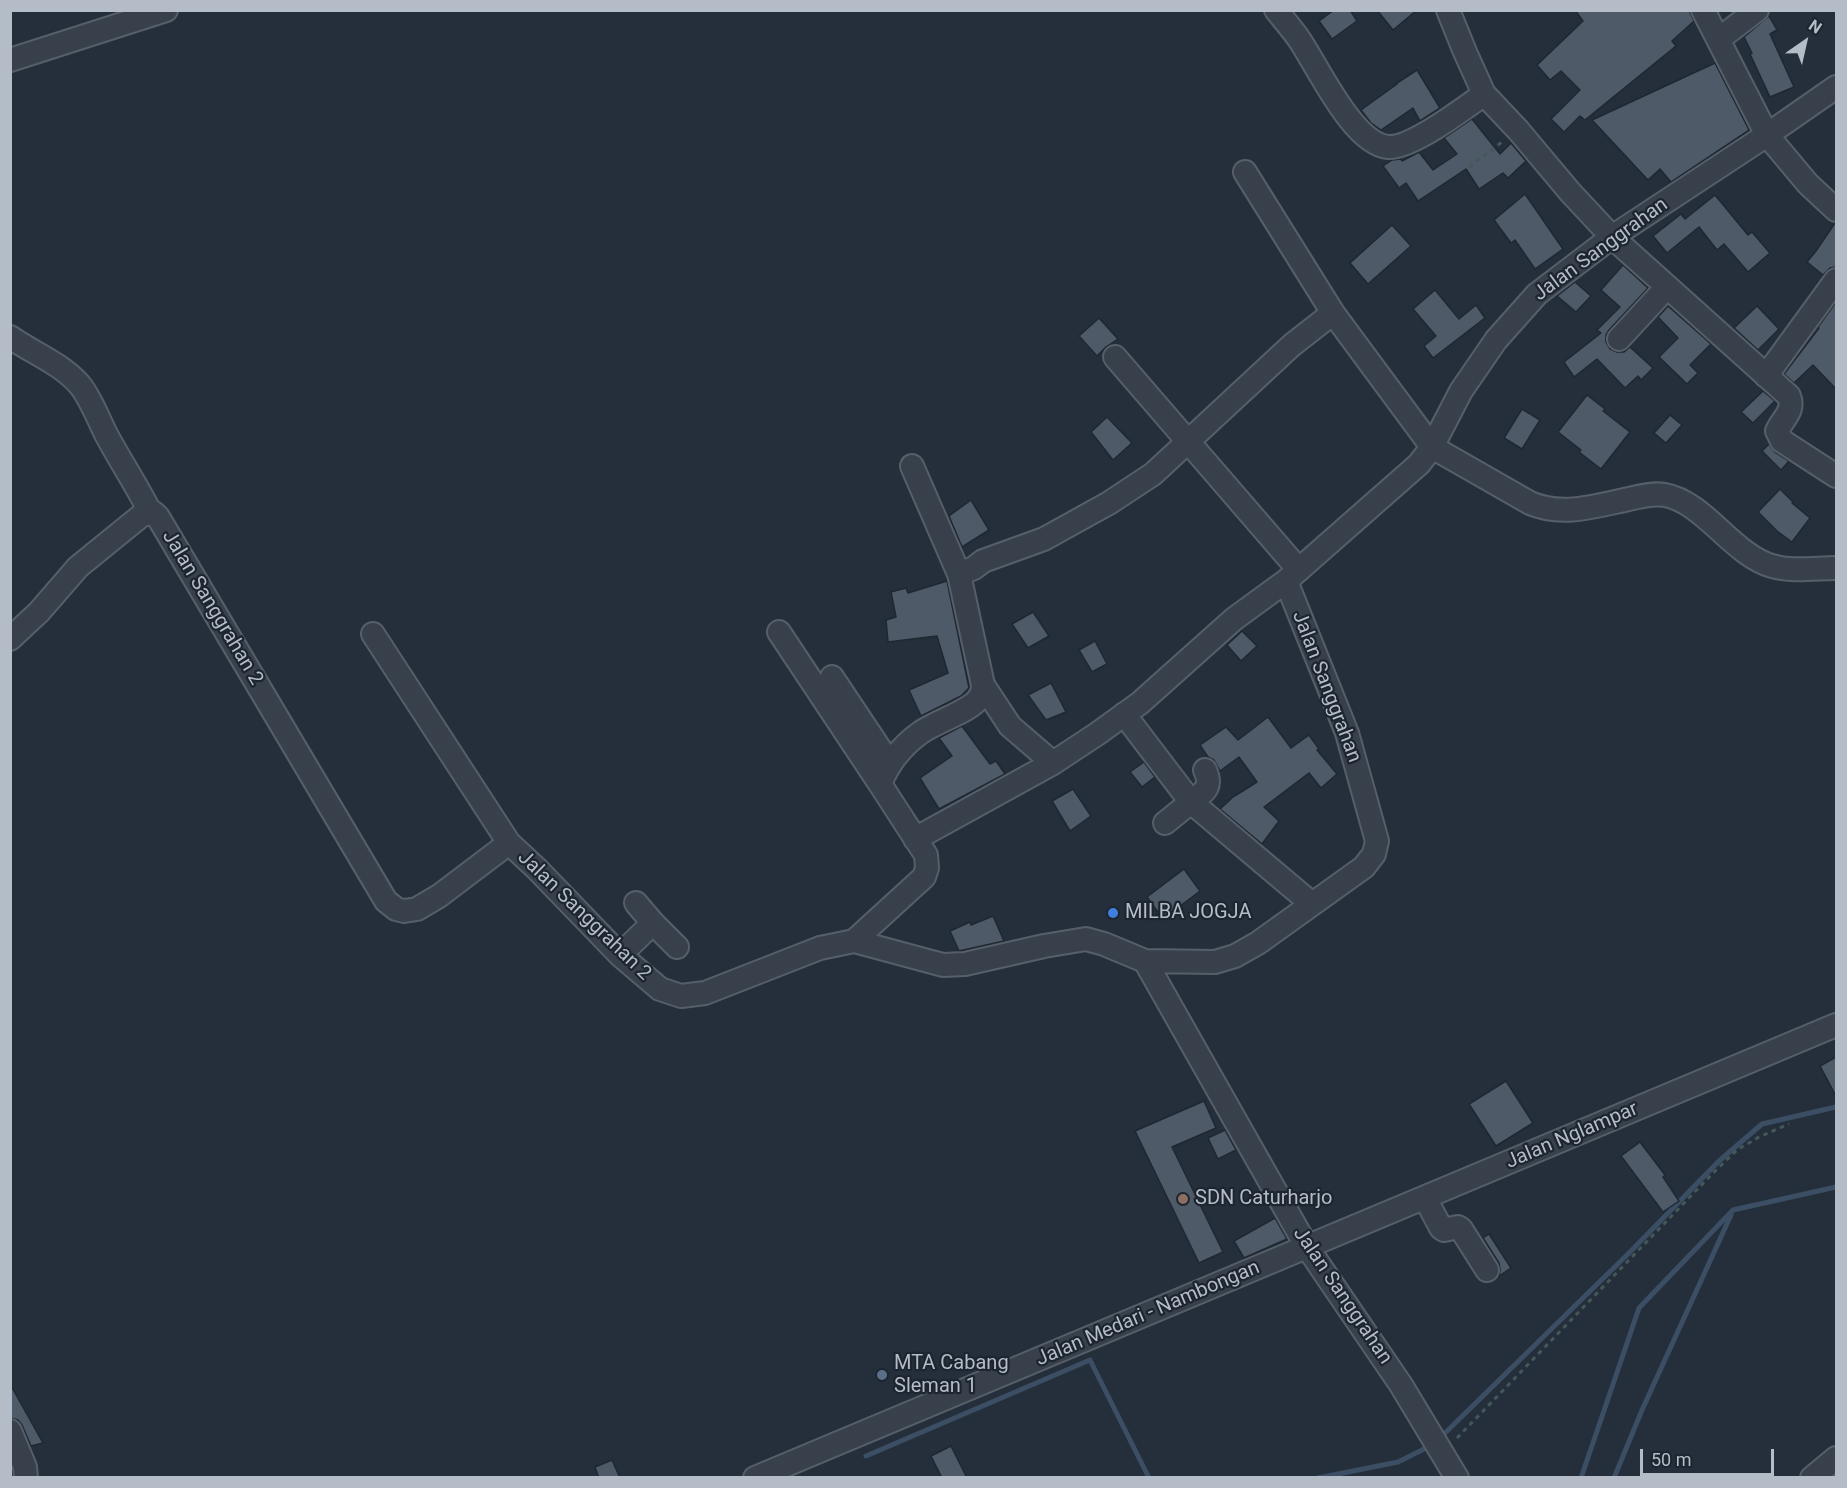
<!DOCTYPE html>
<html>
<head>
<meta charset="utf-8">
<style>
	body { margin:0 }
	#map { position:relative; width:1847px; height:1488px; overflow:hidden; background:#242f3b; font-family:Roboto,sans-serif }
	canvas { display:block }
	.frame { position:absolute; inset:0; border:12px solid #b4bcc7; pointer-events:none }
	.north { position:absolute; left:1775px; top:12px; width:60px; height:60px; -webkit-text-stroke:4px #1d2630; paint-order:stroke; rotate:34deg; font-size:16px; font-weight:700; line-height:24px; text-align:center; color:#b4bcc7 }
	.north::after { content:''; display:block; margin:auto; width:21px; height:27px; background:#b4bcc7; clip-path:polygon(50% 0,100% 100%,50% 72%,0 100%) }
	.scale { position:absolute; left:1640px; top:1449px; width:134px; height:27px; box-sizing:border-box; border:3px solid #b4bcc7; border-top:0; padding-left:8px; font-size:18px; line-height:21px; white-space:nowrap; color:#b4bcc7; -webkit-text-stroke:4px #1d2630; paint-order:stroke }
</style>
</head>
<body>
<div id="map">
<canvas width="1847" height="1488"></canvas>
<div class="frame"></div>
<div class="north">N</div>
<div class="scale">50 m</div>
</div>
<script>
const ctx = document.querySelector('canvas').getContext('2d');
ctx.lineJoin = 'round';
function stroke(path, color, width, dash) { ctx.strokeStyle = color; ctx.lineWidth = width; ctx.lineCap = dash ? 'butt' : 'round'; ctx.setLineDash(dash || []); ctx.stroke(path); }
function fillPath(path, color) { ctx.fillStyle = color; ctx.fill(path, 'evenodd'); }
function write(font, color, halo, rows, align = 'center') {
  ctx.font = font + ' Roboto,sans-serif'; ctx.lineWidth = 4.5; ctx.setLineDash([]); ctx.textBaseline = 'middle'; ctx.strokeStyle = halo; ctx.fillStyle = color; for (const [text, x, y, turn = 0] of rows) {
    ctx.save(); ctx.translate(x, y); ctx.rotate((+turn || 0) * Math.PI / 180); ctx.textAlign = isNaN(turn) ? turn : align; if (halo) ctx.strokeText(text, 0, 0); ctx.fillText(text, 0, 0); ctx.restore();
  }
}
stroke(new Path2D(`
	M1443,1435L1629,1253L1719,1161L1762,1124L1836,1107
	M866,1456L1090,1360L1149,1478
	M1318,1478L1398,1462L1432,1445
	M1581,1478L1639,1308L1733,1210L1836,1187
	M1614,1478L1642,1410L1731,1215`), '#3b4e63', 5);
const building = new Path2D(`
	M1334,10H1350L1357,21L1332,39L1319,21Z
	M1377,10H1417L1393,30Z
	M1575,10H1689L1694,21L1672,41L1676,46L1585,120L1580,116L1564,132L1551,119L1580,90L1561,71L1550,80L1537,65L1583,21Z
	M1769,16L1777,30L1770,34L1794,87L1770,97L1750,54L1752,53L1744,37Z
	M1715,63L1749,130L1671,182L1660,169L1648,180L1592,120Z
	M1417,70L1440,108L1420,121L1413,108L1381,130L1371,123L1361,110L1397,84V83Z
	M1472,119L1500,154L1511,143L1526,161L1508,178L1503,173L1479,189L1466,169L1418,201L1406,183L1399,188L1383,166L1392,160L1401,159L1402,161L1419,152L1433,170L1457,154L1444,138Z
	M1525,194L1563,249L1535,269L1515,240L1511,243L1494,220Z
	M1715,195L1748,235L1752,232L1770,253L1748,272L1724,244L1717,250L1699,227L1667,253L1653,236L1681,214L1685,219Z
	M1835,223H1836V267L1830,268L1823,275L1807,262L1816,251Z
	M1392,225L1411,246L1368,284L1350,263Z
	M1623,265L1648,288L1609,330L1606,335V342L1610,349L1617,352H1624L1630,347L1653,368L1641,380L1638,376L1625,388L1597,359L1574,377L1564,362L1601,333L1597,330L1620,307L1601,290Z
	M1575,282L1591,296L1576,312L1557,296Z
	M1435,290L1459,319L1476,305L1485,318L1433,358L1424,346L1436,336L1413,309Z
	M1836,302V389L1813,365L1794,383L1784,374L1819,328L1818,327Z
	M1668,306L1711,344L1690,365L1698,373L1687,384L1659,357L1678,338L1658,317Z
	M1757,306L1779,329L1758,350L1734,328Z
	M1099,318L1118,339L1106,347L1097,356L1079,336Z
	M1763,391L1775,401L1753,423L1741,412Z
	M1587,395L1605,409L1603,411L1630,432L1601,469L1579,452L1581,450L1558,432Z
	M1522,409L1540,420L1522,449L1504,438Z
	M1670,415L1682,425L1666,443L1654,433Z
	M1107,417L1132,443L1113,460L1091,432Z
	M1769,444L1775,452L1789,461L1781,470L1762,451Z
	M1780,489L1793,502L1792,503L1810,518L1792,542L1777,531L1758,512Z
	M971,500L989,530L962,547L949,516Z
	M947,581L969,688L961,696L921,716L909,690L948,673L937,636L888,642L886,620L896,617L891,592L906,588L908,593Z
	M1033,612L1049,636L1028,648L1012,624Z
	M1242,631L1257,646L1241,661L1227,645Z
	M1095,641L1107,664L1092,672L1079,650Z
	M1051,683L1066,712L1046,720L1028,695Z
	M1268,717L1291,748L1309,735L1319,749L1317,750L1337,774L1321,788L1309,773L1264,807L1279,821L1262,844L1220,809L1233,797L1257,782L1239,757L1220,771L1214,760L1208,757L1200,745L1226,727L1238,740Z
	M962,726L990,764L996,761L1005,774L939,809L920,778L952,756L939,738Z
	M1144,762L1155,777L1142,787L1130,772Z
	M1073,789L1091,816L1070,831L1052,801Z
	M1184,869L1200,891L1163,919L1147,897Z
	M993,916L1004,941L959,951L950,931L970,922L971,925Z
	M1836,1057V1096L1820,1066Z
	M1506,1081L1533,1123L1496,1146L1469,1104Z
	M1204,1101L1216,1128L1172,1147L1223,1252L1199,1263L1135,1131Z
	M1225,1130L1236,1150L1218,1159L1208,1138Z
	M1640,1142L1665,1175L1663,1177L1679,1201L1663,1212L1621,1156Z
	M1275,1218L1287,1239L1244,1258L1234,1241Z
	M1489,1234L1511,1268L1499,1276L1500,1270L1499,1263L1483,1238Z
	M10,1384L43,1443L31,1446L22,1425L18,1420L10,1418Z
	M951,1446L967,1478H942L931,1456Z
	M612,1460L620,1478H599L595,1467Z`);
fillPath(building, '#4e5a67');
stroke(building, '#1f2832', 1.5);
const minor = new Path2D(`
	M1276,10C1284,20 1292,29 1299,39C1318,67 1353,144 1388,147C1410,149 1465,108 1484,94L1518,130L1570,192L1612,237L1789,396C1795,411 1783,418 1777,431L1782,441L1836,476
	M1448,10L1465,52L1484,94
	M1703,10L1767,135L1808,184L1836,210
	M1719,39L1757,10
	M10,60L166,10
	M1245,172L1333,313
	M10,337C33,353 60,363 79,384C91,398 98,419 107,436C121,462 137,486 150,512
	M1619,339L1667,287
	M1115,357L1299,570
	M1766,376L1836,280
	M912,466L959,574
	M779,632L880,784
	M373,634L509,843
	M10,639L39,612L78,567L142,515L154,513L158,517L386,901L396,909L404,911L417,909L439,896L509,843L537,869L620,955L660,989L681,996L705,993L820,948L854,941L943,965L965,964L1044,946L1086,939L1104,944L1145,961
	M832,677L890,764
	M983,685L1010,726L1053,763
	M1124,714L1191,802C1204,792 1213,788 1205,770
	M1165,823L1191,802L1312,904
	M915,839L1053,763L1097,734L1140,703L1234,619L1286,581
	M636,903L653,923
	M854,941L924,877L927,868L926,855L880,784C888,764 902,746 920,733C935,722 971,711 979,698C982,694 983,690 983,685L959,574L974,568L983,561L1044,539L1109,503L1153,474L1292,345L1333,313L1432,447L1530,503C1562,517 1596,506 1629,499C1641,496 1654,493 1665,495C1704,502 1733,555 1772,566C1792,572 1816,568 1836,568
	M620,955L653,923L677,947
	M1425,1198L1441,1228L1444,1230L1458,1227L1461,1229L1487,1270
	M10,1431L25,1467L26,1478
	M755,1478L1836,1025
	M1457,1478L1401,1385L1307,1247L1145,961L1215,962L1235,956L1258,943L1364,867L1374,854L1377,841L1347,733L1286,581L1419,464L1432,447L1461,391L1496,340L1537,294L1612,237L1767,135L1836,87
	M1812,1478L1836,1458`);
stroke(minor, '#565f69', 26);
stroke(new Path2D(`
	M1469,167L1502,142
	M1457,1438L1715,1171L1737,1150L1759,1137L1789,1124`), '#445859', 3, [4.5, 4.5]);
stroke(minor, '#38414b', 22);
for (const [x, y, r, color] of [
	[1113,913,6,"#3f7fe0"],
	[1183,1199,6,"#8d6e63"],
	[882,1375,6,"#5c6f8a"]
]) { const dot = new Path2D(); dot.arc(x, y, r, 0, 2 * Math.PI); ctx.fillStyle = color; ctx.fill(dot); stroke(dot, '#1d2630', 2); }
write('20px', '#b4bcc7', '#1d2630', [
	["Jalan Sanggrahan",1601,250,-36],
	["Jalan Sanggrahan 2",212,608,59],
	["Jalan Sanggrahan",1326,687,69],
	["Jalan Sanggrahan 2",584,916,44],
	["Jalan Nglampar",1572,1136,-23],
	["Jalan Sanggrahan",1342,1296,56],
	["Jalan Medari - Nambongan",1148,1314,-23]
]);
write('20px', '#b4bcc7', '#1d2630', [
	["MILBA JOGJA",1125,913],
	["SDN Caturharjo",1195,1199],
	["MTA Cabang",894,1364],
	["Sleman 1",894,1387]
], 'left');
</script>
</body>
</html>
